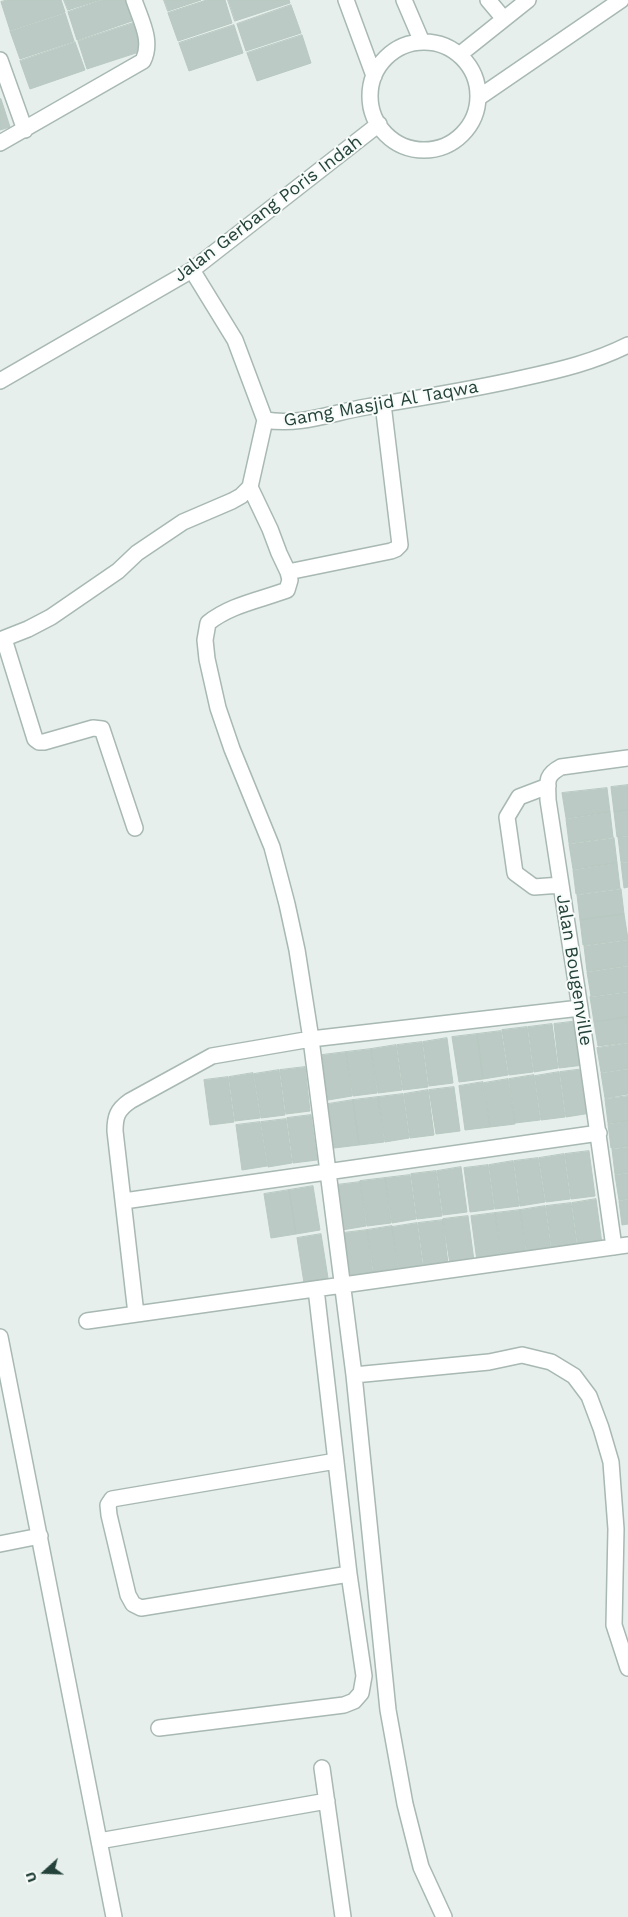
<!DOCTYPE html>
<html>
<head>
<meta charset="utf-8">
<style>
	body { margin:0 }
	#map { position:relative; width:628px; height:1917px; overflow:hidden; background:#e6efeb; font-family:"Work Sans",sans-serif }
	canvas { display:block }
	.north { position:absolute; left:20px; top:1847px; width:50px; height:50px; -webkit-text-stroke:4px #f7fbf9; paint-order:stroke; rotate:250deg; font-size:14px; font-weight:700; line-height:20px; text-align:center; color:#24423a }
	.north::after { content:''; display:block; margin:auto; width:18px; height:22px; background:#24423a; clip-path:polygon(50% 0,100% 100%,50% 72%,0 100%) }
</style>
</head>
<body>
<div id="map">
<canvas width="628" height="1917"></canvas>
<div class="north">U</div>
</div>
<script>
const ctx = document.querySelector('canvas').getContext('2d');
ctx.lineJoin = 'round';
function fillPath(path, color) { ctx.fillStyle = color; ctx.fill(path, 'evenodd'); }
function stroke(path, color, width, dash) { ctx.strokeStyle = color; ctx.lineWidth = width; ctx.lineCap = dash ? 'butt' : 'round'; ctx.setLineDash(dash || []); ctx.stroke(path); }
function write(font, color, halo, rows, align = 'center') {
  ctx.font = font + ' "Work Sans",sans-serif'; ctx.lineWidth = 4; ctx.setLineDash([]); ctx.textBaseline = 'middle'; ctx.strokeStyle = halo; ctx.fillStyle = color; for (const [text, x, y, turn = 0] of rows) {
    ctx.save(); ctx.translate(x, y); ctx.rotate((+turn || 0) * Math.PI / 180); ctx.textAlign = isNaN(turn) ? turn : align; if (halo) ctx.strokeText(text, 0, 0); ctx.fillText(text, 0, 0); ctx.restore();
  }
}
const building = new Path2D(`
	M7,0H61L65,12L10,30L1,2Z
	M64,0H99L68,10Z
	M102,0H125L132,21L77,40L68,12Z
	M164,0H201L168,11Z
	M207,0H225L232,23L178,41L168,13Z
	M228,0H289L290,3L235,21Z
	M291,5L301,33L246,51L237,24Z
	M65,13L74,41L20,59L10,31Z
	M133,23L142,51L87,69L78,41Z
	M234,25L243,53L189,71L179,43Z
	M302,35L311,63L257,81L247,53Z
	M75,42L85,70L30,89L20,61Z
	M1,99L10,127L0,130V99Z
	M628,785V810L614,812L611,787Z
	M607,788L610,812L566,818L562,793Z
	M628,810V835L617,837L614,812Z
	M610,812L613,837L569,843L566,819Z
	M628,836V861L621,862L618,837Z
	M614,838L617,863L573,869L569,844Z
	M628,862V887L624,888L621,863Z
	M617,863L620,888L576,894L573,870Z
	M621,889L624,914L580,920L577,895Z
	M624,914L628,939L583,945L580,920Z
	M628,940V965L587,971L584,946Z
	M628,966V991L591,996L587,972Z
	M628,992V1017L594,1022L590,997Z
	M628,1017V1042L598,1046L594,1022Z
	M578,1021L584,1065L559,1068L554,1024Z
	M552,1024L558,1068L534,1072L528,1027Z
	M527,1027L533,1072L509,1075L502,1030Z
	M501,1031L508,1075L483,1079L477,1034Z
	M477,1034L483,1079L459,1082L452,1037Z
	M447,1038L453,1083L429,1086L423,1042Z
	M422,1042L428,1087L403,1090L397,1045Z
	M628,1043V1068L601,1072L597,1048Z
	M396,1045L402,1090L378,1093L371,1049Z
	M371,1049L377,1093L353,1096L346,1052Z
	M346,1052L352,1096L328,1100L322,1055Z
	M305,1067L310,1111L286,1114L280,1070Z
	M584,1069L591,1113L566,1117L560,1072Z
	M628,1069V1094L605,1098L601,1073Z
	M279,1070L285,1115L261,1118L254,1074Z
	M559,1072L565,1117L541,1120L535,1076Z
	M253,1073L260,1118L235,1121L229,1077Z
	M534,1075L540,1120L515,1123L509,1079Z
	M228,1077L234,1122L210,1125L204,1080Z
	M508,1079L515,1124L490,1127L484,1083Z
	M483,1082L490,1127L465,1130L459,1086Z
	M454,1087L460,1131L436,1134L429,1090Z
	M428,1090L434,1135L410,1138L404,1094Z
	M403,1094L409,1138L385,1142L378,1097Z
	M628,1096V1121L608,1123L605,1099Z
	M378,1097L384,1142L359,1145L353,1100Z
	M353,1100L359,1145L334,1148L328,1104Z
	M311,1115L317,1160L293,1163L287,1118Z
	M286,1119L292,1163L268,1167L261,1122Z
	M628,1121V1146L611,1148L608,1124Z
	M260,1122L267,1166L242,1170L236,1125Z
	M628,1147V1172L615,1174L612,1149Z
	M589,1151L595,1196L571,1199L565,1154Z
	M564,1154L570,1199L546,1202L539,1158Z
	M538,1158L545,1202L520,1206L514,1161Z
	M513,1161L519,1206L495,1209L489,1165Z
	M488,1165L494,1209L470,1212L464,1168Z
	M461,1167L467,1212L443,1215L437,1171Z
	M436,1171L442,1216L417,1219L411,1174Z
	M628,1173V1198L619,1200L615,1175Z
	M410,1175L416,1219L392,1223L385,1178Z
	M385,1178L391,1223L367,1226L360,1181Z
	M360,1182L366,1226L342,1230L336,1185Z
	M313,1186L320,1230L296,1234L289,1190Z
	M289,1190L296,1234L271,1238L264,1194Z
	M596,1199L602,1244L578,1247L572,1203Z
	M628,1199V1224L622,1225L619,1201Z
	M571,1203L577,1247L552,1251L546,1206Z
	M545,1206L551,1250L527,1254L520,1210Z
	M520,1210L526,1254L502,1258L495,1213Z
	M495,1213L501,1257L477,1261L471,1216Z
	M468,1216L474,1261L450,1264L443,1219Z
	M443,1220L448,1264L424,1267L418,1223Z
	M417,1223L423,1268L399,1271L392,1227Z
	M392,1226L398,1271L374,1274L367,1230Z
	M367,1230L373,1275L348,1278L343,1233Z
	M321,1234L328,1278L304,1283L297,1238Z`);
fillPath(building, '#bbcac4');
stroke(building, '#b8c9c2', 1);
const minor = new Path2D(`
	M346,0L374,76
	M404,0L422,42
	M488,0L504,19
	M370 96a54 54 0 1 1 108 0a54 54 0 1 1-108 0Z
	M459,55L528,0
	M0,60L25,130
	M478,98L621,0
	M0,143L143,61C153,41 141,21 134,0
	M192,270L235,340L265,420C301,426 331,413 366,407C418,398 471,390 523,378C560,370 594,362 628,345
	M0,381L192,270L379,124
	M265,420L250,487L270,529L279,553L288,572L290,580L287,590C260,600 230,605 208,623L205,640L207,659L218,708L232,749L272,847L287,904L297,950L311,1039L354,1375L388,1710L405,1804L421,1867L444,1917
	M288,572L391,551L396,549L400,545L383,404
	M4,639L35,739L39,742H44L93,728L102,729L135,828
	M0,640L28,629L51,617L118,571L137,553L183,522L232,501L241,496L250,487
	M548,786L519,797L507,817L515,873L534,887L561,885
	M124,1201L599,1133
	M614,1247L580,1008L548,800C548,783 544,776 561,767L628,758
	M136,1314L115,1131C115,1117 117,1110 130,1101L212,1056L311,1039L580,1008
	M87,1321L628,1245
	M0,1337L114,1917
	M354,1375L489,1362L522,1355L551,1362L574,1376L589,1396L601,1428L611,1462L616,1529L614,1625L628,1668
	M336,1461L112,1499L108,1505L109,1515L128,1595L133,1604L141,1608L349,1574
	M0,1544L40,1536
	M159,1728L344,1705L354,1701L361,1693L364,1676L349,1574L316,1289
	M322,1768L343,1917
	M99,1841L327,1801`);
stroke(minor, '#a8b8b2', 18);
stroke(minor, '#fff', 15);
write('18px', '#24423a', '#f7fbf9', [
	["Jalan Gerbang Poris Indah",268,209,-37],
	["Gamg Masjid Al Taqwa",381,404,-10],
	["Jalan Bougenville",574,970,81]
]);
</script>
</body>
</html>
